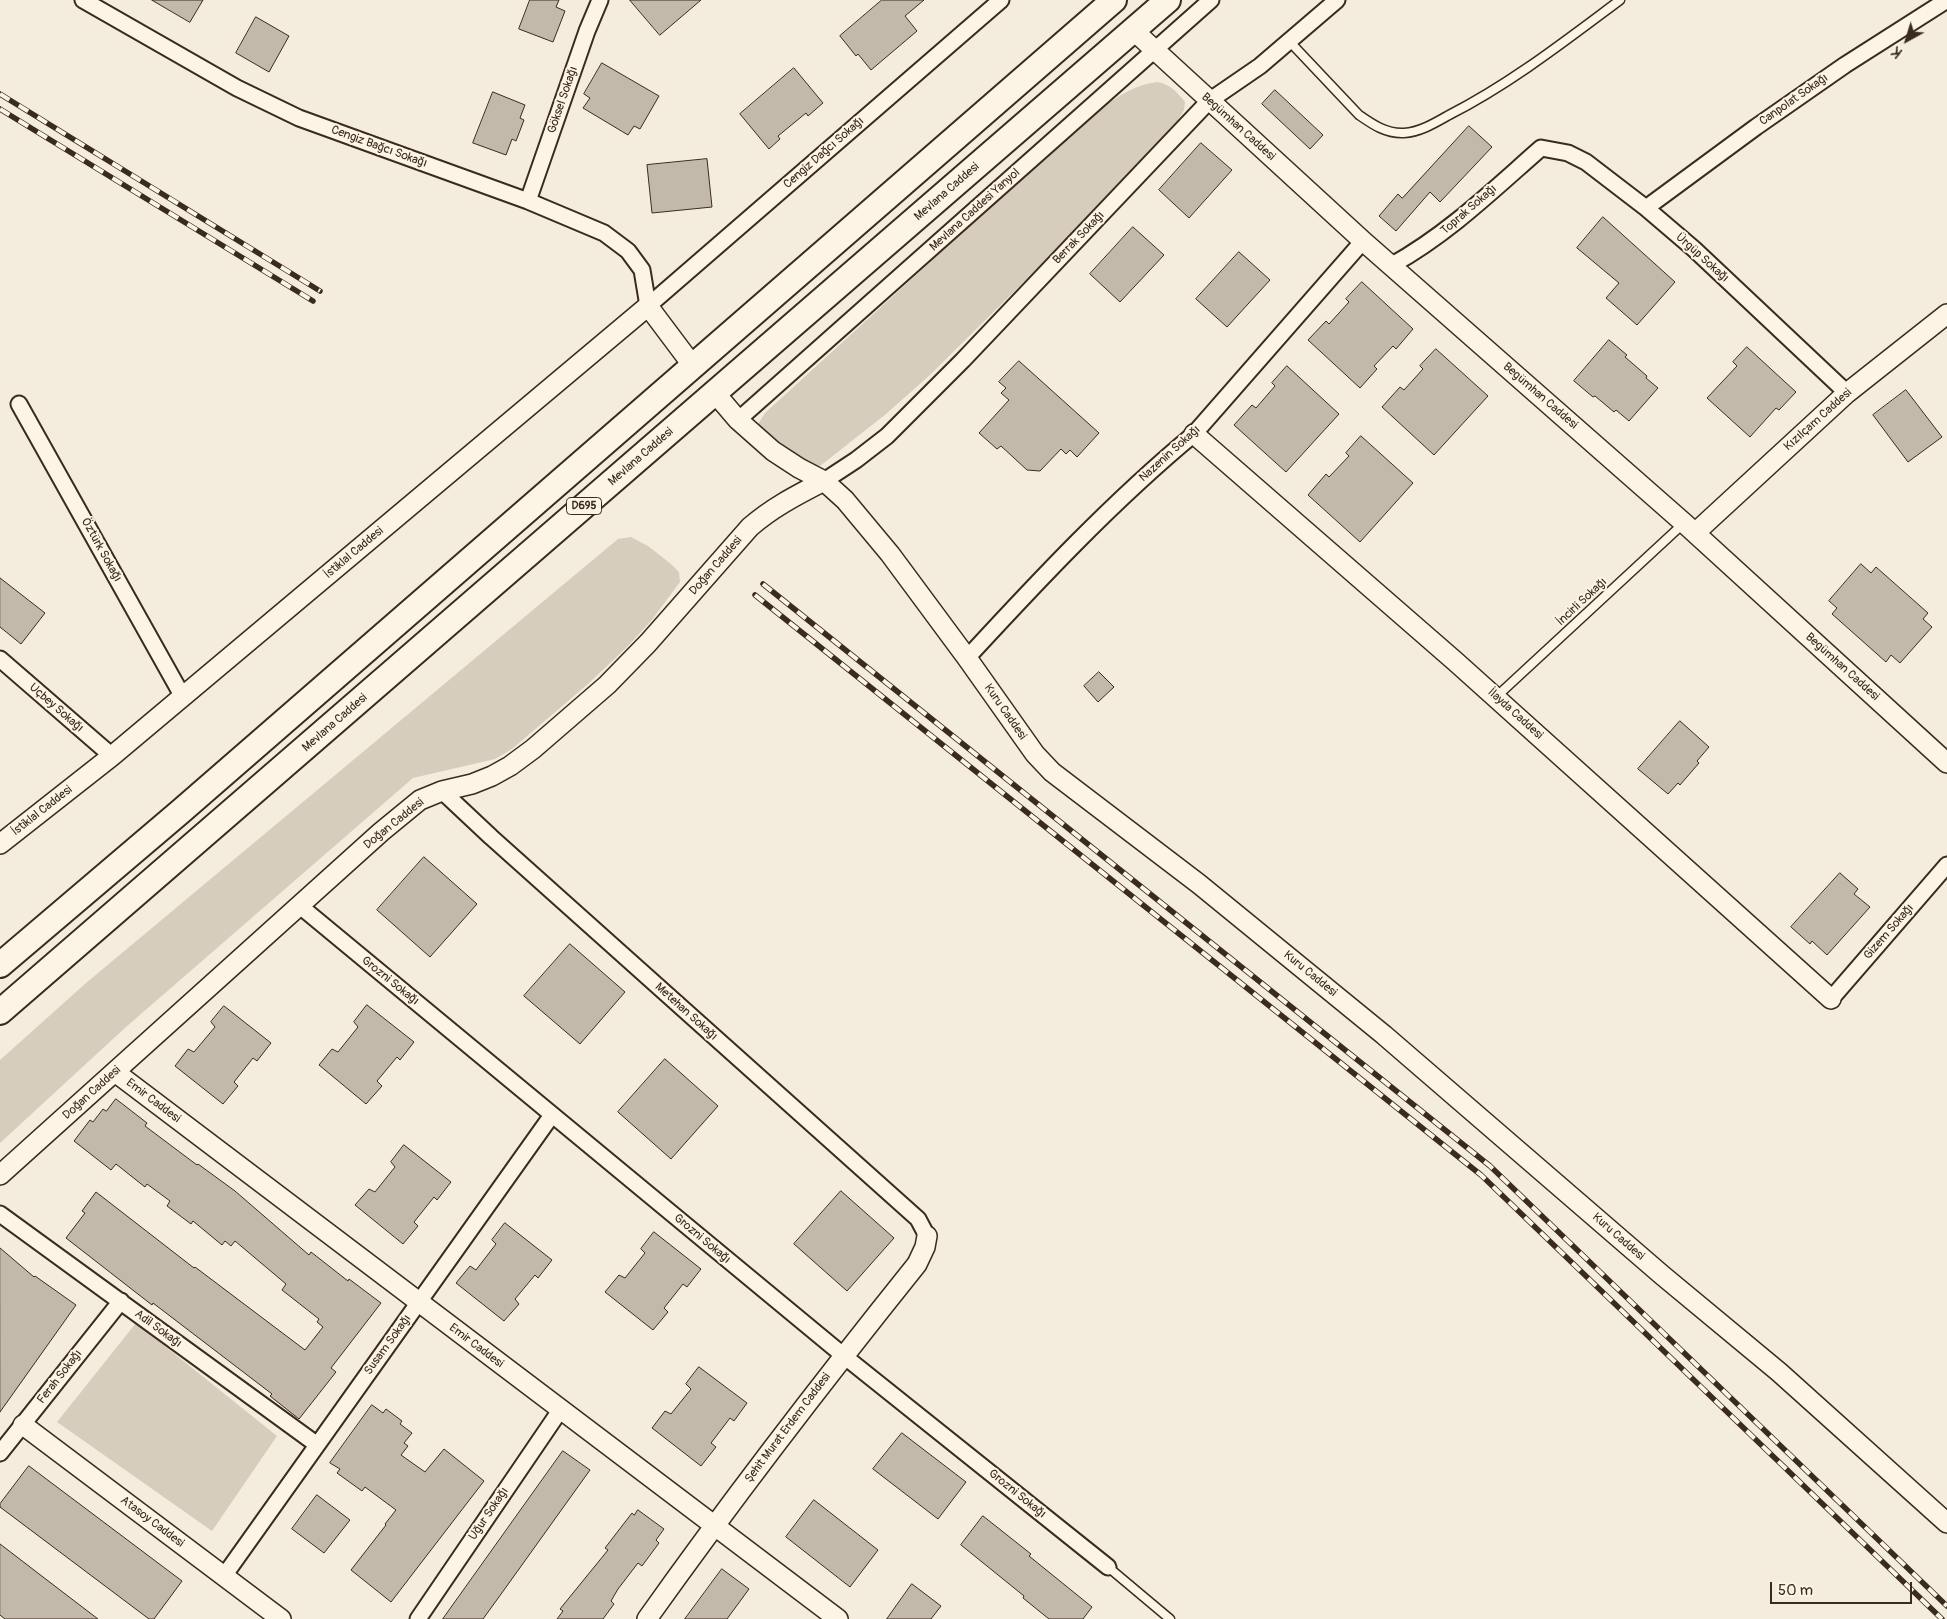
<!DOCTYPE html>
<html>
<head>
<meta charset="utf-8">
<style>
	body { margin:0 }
	#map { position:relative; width:1947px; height:1619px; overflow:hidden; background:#f4eddd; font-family:Pangolin,sans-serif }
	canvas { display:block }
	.north { position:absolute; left:1882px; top:15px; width:50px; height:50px; -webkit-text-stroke:4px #fcf5e5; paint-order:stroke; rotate:219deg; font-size:14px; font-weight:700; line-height:20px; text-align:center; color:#3b2a1e }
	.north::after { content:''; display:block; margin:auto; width:18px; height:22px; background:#3b2a1e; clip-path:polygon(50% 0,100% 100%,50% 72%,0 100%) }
	.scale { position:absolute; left:1770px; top:1582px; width:142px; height:22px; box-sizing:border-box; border:2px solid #3b2a1e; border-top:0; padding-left:6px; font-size:15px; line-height:18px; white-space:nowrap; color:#3b2a1e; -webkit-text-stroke:4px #fcf5e5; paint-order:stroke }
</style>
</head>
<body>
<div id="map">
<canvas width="1947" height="1619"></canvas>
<div class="north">K</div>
<div class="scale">50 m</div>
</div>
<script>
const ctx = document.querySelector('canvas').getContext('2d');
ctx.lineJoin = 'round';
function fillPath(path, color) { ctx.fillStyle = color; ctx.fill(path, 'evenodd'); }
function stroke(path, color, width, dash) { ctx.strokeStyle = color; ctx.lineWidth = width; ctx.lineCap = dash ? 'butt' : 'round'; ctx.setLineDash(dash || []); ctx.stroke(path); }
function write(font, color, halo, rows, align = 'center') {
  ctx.font = font + ' Pangolin,sans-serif'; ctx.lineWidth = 4; ctx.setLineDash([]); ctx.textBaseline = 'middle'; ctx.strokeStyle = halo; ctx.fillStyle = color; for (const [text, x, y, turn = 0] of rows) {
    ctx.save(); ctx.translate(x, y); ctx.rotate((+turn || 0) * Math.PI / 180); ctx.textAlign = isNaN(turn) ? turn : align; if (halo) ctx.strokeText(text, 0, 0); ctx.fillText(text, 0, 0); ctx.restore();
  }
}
fillPath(new Path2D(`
	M1157,82C1170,84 1177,92 1185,102L1184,110L1178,120L1071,235L931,374L886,414L820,466C797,463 776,439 758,424L765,413L1078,127C1102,108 1126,86 1157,82Z
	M631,537L648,546L671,564L679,572L680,582L651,621L627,647L588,684L512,749L495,759L413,778L126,1027L0,1143V1060L86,983L618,539Z
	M136,1323L277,1436L212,1531L57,1422Z`), '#d6cdbd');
const building = new Path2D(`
	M152,0H203L190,22Z
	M530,0H559L556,7L565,11L553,42L519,29Z
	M630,0H701L660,35Z
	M882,0H924L905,16L917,31L871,70L858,54L856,56L840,36Z
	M256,17L289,36L269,72L236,53Z
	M602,63L659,96L640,129L634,126L628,135L583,108L590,98L584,94Z
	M794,68L823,103L808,116L806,113L778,136L780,139L769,149L740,114Z
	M1275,90L1323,135L1310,149L1262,104Z
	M493,92L525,105L520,118L524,120L516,141L512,139L506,155L473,143Z
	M1469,126L1492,147L1440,202L1430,192L1396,231L1379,216L1398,194L1402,198Z
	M1201,143L1232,170L1189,218L1159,190Z
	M707,159L712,207L652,213L647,165Z
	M1603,217L1675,282L1637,325L1606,298L1619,283L1577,248Z
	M1133,227L1164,255L1120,302L1090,274Z
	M1239,252L1270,280L1227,327L1196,299Z
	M1362,282L1413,329L1396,349L1393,346L1374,366L1377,369L1360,388L1308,340L1326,321L1329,324L1349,302L1346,299Z
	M1609,340L1627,355L1625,357L1647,376L1646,378L1658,388L1629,421L1616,410L1614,412L1595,396L1593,397L1574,381Z
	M1747,347L1796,392L1779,410L1776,408L1750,437L1707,398L1737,366L1733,362Z
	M1436,349L1488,396L1434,455L1382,407L1400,387L1404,390L1423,369L1420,366Z
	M1019,361L1099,433L1077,457L1070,450L1066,454L1061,449L1040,471L1027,470L1001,446L997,449L979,433L1009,400L1001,393L1006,388L999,382Z
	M1287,366L1339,414L1286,472L1234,425L1252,405L1256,408L1275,386L1272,383Z
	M1906,390L1942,437L1908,462L1873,415Z
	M1361,436L1413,483L1360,542L1308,495L1326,474L1329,477L1349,456L1346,453Z
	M1861,564L1871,573L1876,567L1928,613L1923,619L1932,627L1900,663L1891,655L1886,662L1832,614L1837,608L1829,601Z
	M0,578L45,613L21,644L0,627Z
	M1099,672L1114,687L1098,702L1084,686Z
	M1680,721L1709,747L1697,761L1699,763L1680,785L1678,783L1668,794L1638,769Z
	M424,857L477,904L430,957L377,910Z
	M1840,873L1858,889L1854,894L1870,907L1827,955L1812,941L1810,944L1791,927Z
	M570,944L625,992L580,1044L524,996Z
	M367,1005L414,1042L400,1060L397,1057L377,1081L382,1086L366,1104L319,1065L332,1049L338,1052L358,1027L354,1022Z
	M224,1006L271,1043L257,1061L253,1058L234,1082L238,1086L223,1104L175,1066L188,1049L194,1052L215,1027L211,1022Z
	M665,1059L718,1106L671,1159L618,1112Z
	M116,1099L147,1123L145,1126L197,1165L198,1164L235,1191L309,1255L311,1252L348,1281L349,1279L381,1303L331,1368L336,1372L299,1419L270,1396L272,1394L153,1303L152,1305L66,1238L85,1213L82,1211L96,1192L194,1268L195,1267L305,1350L323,1327L317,1322L319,1319L282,1290L286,1284L235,1241L231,1246L225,1241L222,1245L193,1221L191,1224L167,1206L170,1201L147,1184L145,1187L116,1164L111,1170L74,1141L90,1120L93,1122L103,1109L106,1111Z
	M404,1145L451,1182L437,1200L434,1197L414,1222L418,1226L403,1244L355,1205L369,1189L375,1192L395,1167L391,1162Z
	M841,1191L894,1238L847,1291L794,1244Z
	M505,1223L552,1260L538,1278L535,1275L515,1299L519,1304L504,1321L456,1283L470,1266L476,1270L496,1244L492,1240Z
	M654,1232L701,1269L687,1287L683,1284L664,1308L668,1312L653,1330L605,1292L619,1275L625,1278L645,1253L641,1249Z
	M0,1248L34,1277L35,1276L76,1305L0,1412Z
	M699,1367L747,1403L734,1421L730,1418L711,1443L716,1447L701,1466L652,1428L665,1411L671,1414L691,1389L686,1384Z
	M372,1405L383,1413L386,1409L402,1421L400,1424L412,1433L404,1443L408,1446L401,1455L425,1472L444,1449L484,1481L391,1602L351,1570L386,1525L385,1524L396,1510L365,1487L362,1491L337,1473L340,1469L330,1463Z
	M902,1433L966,1482L938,1519L873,1469Z
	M563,1451L590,1470L504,1590L483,1619H443Z
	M29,1466L182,1581L154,1619H149L0,1507V1504Z
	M317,1495L350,1520L324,1553L292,1529Z
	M814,1500L878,1550L850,1587L786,1537Z
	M638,1510L664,1529L656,1540L659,1543L642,1566L638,1563L618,1589L611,1601L614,1604L603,1619H557L563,1611L560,1609L608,1550L605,1548L632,1513L634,1515Z
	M983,1516L1031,1554L1029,1556L1092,1607L1083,1619H1049L1023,1598L1024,1596L961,1545Z
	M0,1544L60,1590L98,1619H5L0,1615Z
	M722,1569L749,1589L727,1619H685Z
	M912,1584L941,1606L931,1619H887Z`);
fillPath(building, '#c3b9aa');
stroke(building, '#3b2a1e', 1);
const service = new Path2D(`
	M1290,42L1359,115C1372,124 1386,134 1404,133C1420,132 1435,123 1449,115C1510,84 1565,41 1620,0
	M1496,697L1684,523
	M1108,1567L1170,1619`);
const minor = new Path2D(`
	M83,0L237,88L299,118L528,201L604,233L628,251L642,270L648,306
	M528,201L587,31L600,0
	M1646,208L1756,127L1845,65L1947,0
	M1392,265C1448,234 1493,190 1541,148L1568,153L1586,162L1646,208L1694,249L1847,393
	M648,306L1001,0
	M19,404L183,697
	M738,420L1211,0
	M824,481L856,460L887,436L963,360L1209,101L1260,66L1337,0
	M967,658C1039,580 1112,502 1194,434L1363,241
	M0,659L112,756
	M442,791L491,837L918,1219L927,1236
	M300,906L844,1356L1108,1567
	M1831,999L1947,865
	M0,1214L316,1444
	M0,1453L121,1301
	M224,1576L552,1115
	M418,1619L561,1409`);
const tertiary = new Path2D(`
	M1133,30L1363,241L1684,523L1947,763
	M715,393L738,420L773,451L799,468L824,481L845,500L890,554L967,658L1035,754L1052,772L1199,884L1384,1035L1662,1275L1779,1372L1947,1523
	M1194,434L1456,662L1831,999
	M1695,533L1847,393L1947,314
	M0,844L112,756L648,306L693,366
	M115,1072L838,1619
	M0,1175L381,832L420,800L442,791L472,784L492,776L510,766L533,749L607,685L648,643L750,527C773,507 797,495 824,481
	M23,1425L281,1619
	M647,1619C733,1498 824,1380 917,1264L925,1247L927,1236`);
const primary = new Path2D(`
	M0,965L180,812L1114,0
	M0,1012L1168,0`);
stroke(service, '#3b2a1e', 11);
stroke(minor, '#3b2a1e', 19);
stroke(tertiary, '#3b2a1e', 22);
stroke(primary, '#3b2a1e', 28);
stroke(service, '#fcf5e5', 8);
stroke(minor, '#fcf5e5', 15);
stroke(tertiary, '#fcf5e5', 19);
stroke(primary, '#fcf5e5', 24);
const rail = new Path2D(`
	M0,94L320,291
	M0,109L313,301
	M763,584L1490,1166L1947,1606
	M755,595L1481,1175L1942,1619`);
stroke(rail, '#3b2a1e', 5.5);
stroke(rail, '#fcf5e5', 4, [11]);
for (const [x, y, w] of [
	[584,506,35]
]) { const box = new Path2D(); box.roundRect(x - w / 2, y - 8.5, w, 17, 4); ctx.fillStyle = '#fcf5e5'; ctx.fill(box); stroke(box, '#3b2a1e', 1); }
write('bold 11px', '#3b2a1e', null, [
	["D695",584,506]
]);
write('12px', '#3b2a1e', '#fcf5e5', [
	["Göksel Sokağı",563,100,-71],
	["Canpolat Sokağı",1794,100,-35],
	["Begümhan Caddesi",1238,127,42],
	["Cengiz Bağcı Sokağı",379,147,20],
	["Cengiz Dağcı Sokağı",824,153,-41],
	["Mevlana Caddesi",947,192,-41],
	["Mevlana Caddesi Yanyol",975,210,-42],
	["Toprak Sokağı",1469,210,-41],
	["Berrak Sokağı",1079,238,-46],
	["Ürgüp Sokağı",1702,258,42],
	["Begümhan Caddesi",1540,396,41],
	["Kızılçam Caddesi",1818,420,-42],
	["Nazenin Sokağı",1170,454,-42],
	["Mevlana Caddesi",641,457,-41],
	["Öztürk Sokağı",101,550,61],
	["İstiklal Caddesi",354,553,-40],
	["Doğan Caddesi",716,566,-49],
	["İncirli Sokağı",1582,602,-43],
	["Begümhan Caddesi",1842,667,42],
	["Uçbey Sokağı",56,708,41],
	["Kuru Caddesi",1005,712,55],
	["İlayda Caddesi",1515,714,42],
	["Mevlana Caddesi",335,723,-41],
	["İstiklal Caddesi",42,811,-38],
	["Doğan Caddesi",394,824,-39],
	["Gizem Sokağı",1889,932,-49],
	["Kuru Caddesi",1310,974,39],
	["Grozni Sokağı",390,981,39],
	["Metehan Sokağı",686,1012,42],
	["Doğan Caddesi",92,1093,-42],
	["Emir Caddesi",153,1101,37],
	["Kuru Caddesi",1618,1237,41],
	["Grozni Sokağı",702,1239,40],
	["Adil Sokağı",158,1329,36],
	["Susam Sokağı",388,1345,-54],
	["Emir Caddesi",476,1346,37],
	["Ferah Sokağı",60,1377,-52],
	["Şehit Murat Erdem Caddesi",788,1428,-53],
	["Grozni Sokağı",1017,1494,39],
	["Uğur Sokağı",489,1514,-56],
	["Atasoy Caddesi",152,1522,37]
]);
</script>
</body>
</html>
